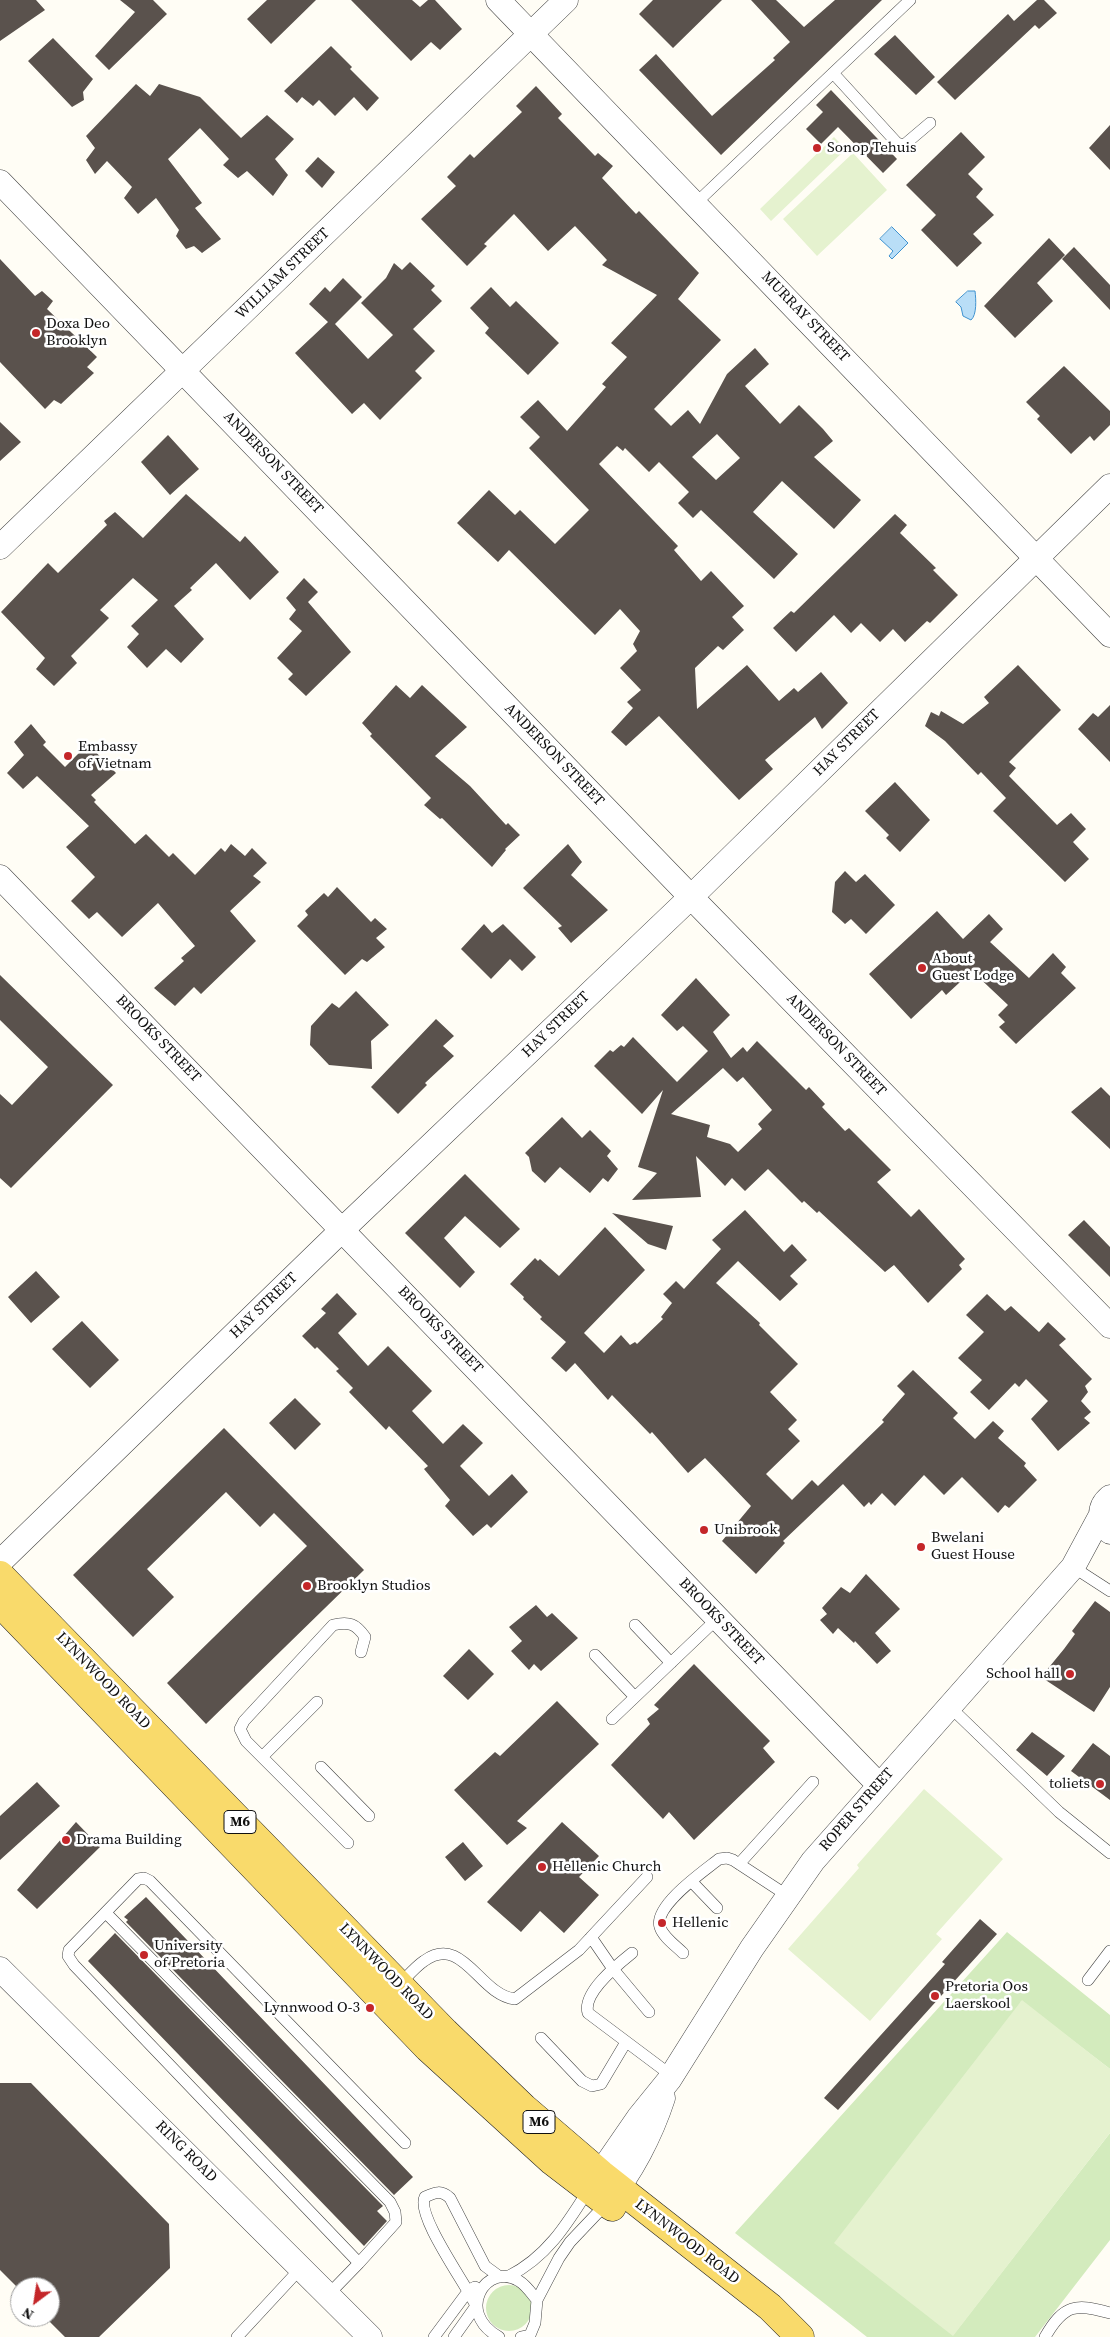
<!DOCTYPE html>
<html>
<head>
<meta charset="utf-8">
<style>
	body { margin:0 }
	#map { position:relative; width:1110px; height:2337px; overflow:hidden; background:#fffdf5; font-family:"Source Serif 4",serif }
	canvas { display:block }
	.north { position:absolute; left:10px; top:2277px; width:50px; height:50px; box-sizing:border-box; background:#fff; border:1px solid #a0a0a0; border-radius:50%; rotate:211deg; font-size:14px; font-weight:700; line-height:20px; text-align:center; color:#111 }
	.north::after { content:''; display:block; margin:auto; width:18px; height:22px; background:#c42629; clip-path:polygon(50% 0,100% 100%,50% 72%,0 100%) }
</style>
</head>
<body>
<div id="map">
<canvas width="1110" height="2337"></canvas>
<div class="north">N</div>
</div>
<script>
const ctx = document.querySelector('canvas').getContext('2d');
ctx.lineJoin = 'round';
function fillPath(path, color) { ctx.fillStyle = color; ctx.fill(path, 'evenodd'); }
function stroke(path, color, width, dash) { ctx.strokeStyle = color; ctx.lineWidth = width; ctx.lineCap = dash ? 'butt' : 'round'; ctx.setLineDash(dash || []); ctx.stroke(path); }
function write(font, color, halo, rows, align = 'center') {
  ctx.font = font + ' "Source Serif 4",serif'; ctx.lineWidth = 5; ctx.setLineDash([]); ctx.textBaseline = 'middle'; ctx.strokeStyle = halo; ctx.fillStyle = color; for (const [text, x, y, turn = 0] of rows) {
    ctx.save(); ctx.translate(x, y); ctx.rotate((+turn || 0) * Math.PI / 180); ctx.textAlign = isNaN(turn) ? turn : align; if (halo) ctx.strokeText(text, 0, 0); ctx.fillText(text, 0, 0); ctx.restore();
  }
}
fillPath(new Path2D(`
	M1007,1932L1110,2015V2069L1021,2001L953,2335L1110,2133V2240L1035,2337H867L735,2233Z
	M486 2308a23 23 0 1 1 46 0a23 23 0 1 1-46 0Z`), '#d3ebbd');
fillPath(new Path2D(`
	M834,137L846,149L771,221L760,209Z
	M853,153L887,190L817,256L783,219Z
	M924,1789L1003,1859L936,1934L942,1939L870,2021L788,1949L859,1868L857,1865Z
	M1022,2000L1110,2069V2133L953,2336L834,2243Z`), '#e5f2cf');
const water = new Path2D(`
	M892,227L908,243L892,259L889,256L893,251L880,239Z
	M968,291H975C976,299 977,315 971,320L963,316L961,307L956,302Z`);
fillPath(water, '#b9def7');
stroke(water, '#3f92cf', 1);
fillPath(new Path2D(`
	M0,0H36L45,10L0,41Z
	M120,0H153L167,14L109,70L95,56L135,12Z
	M267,0H316L271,44L247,19Z
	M351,0H412L420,7L428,0H435L462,29L440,50L431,42L411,61Z
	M653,0H722L673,48L639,14Z
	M751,0H776L804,27L835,0H882L721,155L639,70L656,54L712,116L775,60L773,58L790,42Z
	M1037,0H1044L1057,13L1039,29L1035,25L955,100L937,82L1008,14L1014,21Z
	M895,35L935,77L916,95L874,54Z
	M53,38L93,79L83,92L84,100L72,107L28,61Z
	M331,46L352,67L350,69L379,98L367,111L354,97L335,116L319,100L313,106L302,97L297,103L284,91Z
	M136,84L150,96L159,84L200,97L241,138L267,115L294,139L275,159L288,175L273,196L247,171L238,178L223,165L229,159L200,128L168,159L202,203L195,208L221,239L202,253L194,246L186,249L176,236L179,230L156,198L138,214L124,198L132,187L107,161L95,174L86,160L95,148L86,136Z
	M536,86L562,114L558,118L595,156L598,153L613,166L602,178L636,214L639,211L699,273L678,299L721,340L654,409L671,426L688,410L700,424L727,374L755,348L769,364L745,386L780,424L799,405L823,429L833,441L814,457L861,500L834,529L782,481L753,512L798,554L774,579L701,510L693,518L678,503L689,492L659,462L649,472L625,448L623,451L617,446L599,464L678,546L674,550L701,581L711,571L744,606L732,617L744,630L723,650L718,646L695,668L697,709L747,665L779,701L794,688L798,692L821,672L848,703L822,729L815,717L765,760L773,769L739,800L659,716L626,746L611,732L633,708L627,702L641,690L620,668L637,651L633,644L640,631L620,609L595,635L509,550L498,562L457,523L489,490L515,515L520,510L555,544L589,510L529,448L540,437L520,417L538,400L567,431L606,387L602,384L627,357L611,343L657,295L602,265L607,260L575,226L548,251L514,214L484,244L487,246L467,266L421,219L456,186L447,177L470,154L474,158L522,112L516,106ZM717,434L740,458L716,480L692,457Z
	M831,90L897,159L883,173L838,127L821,144L806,129L823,112L816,105Z
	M1110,125V170L1089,148Z
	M961,132L985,157L968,174L983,189L976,197L994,215L973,234L982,243L957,267L921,230L936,215L906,185Z
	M318,157L335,172L322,188L305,171Z
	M1049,238L1065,255L1037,283L1053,301L1015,338L984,306Z
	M1074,247L1110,285V310L1062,259Z
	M0,259L35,296L42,291L53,301L47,309L97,357L87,367L94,373L61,404L54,400L45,409L0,362Z
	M410,262L435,286L431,290L442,301L413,329L435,351L415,371L422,378L380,420L364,403L352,414L295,353L328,322L309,304L325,287L330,292L343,278L362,297L335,324L368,359L393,335L361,303L386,278L394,263L402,270Z
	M491,287L510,307L516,301L559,343L528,375L485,333L489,328L470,308Z
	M1064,366L1110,411V425L1094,441L1090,436L1071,454L1037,419L1040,416L1026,402Z
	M0,422L21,442L0,461Z
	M168,435L199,469L170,495L141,462Z
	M186,494L240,542L245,536L279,572L250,600L216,563L190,588L192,590L174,606L204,639L181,663L166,649L147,668L127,647L139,634L131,626L158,600L133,578L100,610L109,618L71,656L77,663L54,686L36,669L45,658L1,612L48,563L58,573L107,525L104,521L115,512L143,538Z
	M895,514L907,525L900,533L936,568L933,570L958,595L930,623L927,621L905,642L893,629L880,642L861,623L851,633L834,615L796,652L773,628L791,611L794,613Z
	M304,578L318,592L308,602L351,652L306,696L288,679L293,674L277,658L302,631L289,619L296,610L286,598Z
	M1018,665L1061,710L1009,762L1016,768L1009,776L1057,825L1071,813L1086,829L1073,842L1089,859L1065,882L993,811L1006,798L981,772L978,775L945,741L925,726L931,712L939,716L941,711L963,724L989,703L984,697Z
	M396,685L410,698L422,685L467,727L435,756L470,786L506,825L508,823L520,835L505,849L506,850L492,867L442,818L440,819L424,805L431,798L370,736L372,734L362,723Z
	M1110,705V762L1078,729L1093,713L1098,717Z
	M31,724L46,742L43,745L65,767L88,744L116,773L91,795L96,800L94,802L135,844L146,834L169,857L173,853L195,875L221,848L225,852L231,844L245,856L252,848L267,863L253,876L261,882L230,911L256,941L201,994L194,987L175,1006L154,988L184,961L181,958L195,946L158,903L122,937L97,912L89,919L71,901L95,877L66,847L89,826L37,776L23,789L7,773L24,755L14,742Z
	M895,782L930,820L900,852L886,838L889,835L865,811Z
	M568,844L582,862L571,875L608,910L571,943L558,928L562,926L523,888Z
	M845,871L856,882L865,874L895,905L866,934L851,919L845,924L832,912L835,882Z
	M337,887L371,922L375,918L387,929L376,938L385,947L367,962L362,959L345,975L297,926L308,915L305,911L324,893L328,897Z
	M937,911L963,939L989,914L1003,929L990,942L1029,978L1053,953L1066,967L1061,973L1076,988L1016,1044L999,1027L1005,1022L998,1015L1008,1005L972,971L946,995L942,990L911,1019L869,974Z
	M484,924L492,933L503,924L536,957L522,971L510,959L491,979L461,949Z
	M0,975L113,1085L11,1188L0,1178V1094L12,1105L48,1067L0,1020Z
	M696,978L730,1015L713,1032L731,1058L743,1047L747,1052L757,1041L806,1090L809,1087L825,1104L822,1107L845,1131L849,1128L891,1170L877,1182L911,1217L919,1209L965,1259L959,1265L962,1269L928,1303L894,1265L885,1272L819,1211L817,1213L804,1201L802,1203L768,1169L745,1191L732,1178L725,1186L696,1156L701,1197L632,1200L657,1173L638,1167L663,1090L642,1114L594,1066L610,1050L613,1052L621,1045L624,1047L633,1037L677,1082L708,1051L683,1026L677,1031L661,1015ZM723,1068L737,1082L743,1077L772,1110L758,1124L762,1129L738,1152L730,1144L707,1137L710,1125L671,1114Z
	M356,991L389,1025L371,1041L372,1069L329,1065L310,1045L311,1026L332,1003L339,1008Z
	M436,1019L454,1036L443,1046L454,1056L425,1083L427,1085L398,1114L371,1087Z
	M1101,1087L1110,1096V1149L1071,1112Z
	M562,1117L582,1138L590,1130L611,1151L607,1156L618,1169L608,1182L603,1178L590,1193L560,1167L545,1183L532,1171L529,1157L525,1153Z
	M465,1174L520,1229L500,1248L465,1216L444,1238L475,1272L460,1288L405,1233Z
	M745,1210L784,1252L792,1244L807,1260L790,1276L798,1284L780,1301L738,1261L716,1283L760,1323L759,1325L798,1364L770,1392L797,1420L788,1429L800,1441L766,1474L792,1500L812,1480L818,1486L884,1422L882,1420L905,1394L897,1386L913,1370L958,1413L953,1418L975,1439L993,1421L1004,1431L998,1438L1026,1463L1024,1466L1037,1480L1009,1508L1005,1505L998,1513L962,1477L944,1495L924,1475L895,1506L882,1493L871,1505L869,1502L864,1507L843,1484L783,1541L785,1543L756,1574L722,1541L751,1506L705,1458L688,1473L652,1432L650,1434L612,1395L608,1400L575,1363L566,1372L551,1358L566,1342L540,1319L542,1317L523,1299L524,1297L510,1284L535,1258L538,1261L540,1259L559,1276L605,1227L645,1270L584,1333L604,1353L621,1335L630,1345L635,1342L637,1344L663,1319L661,1317L672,1303L663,1294L676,1281L684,1289L721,1249L712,1240Z
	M612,1213L673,1226L666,1250L648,1244Z
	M1084,1220L1110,1247V1277L1068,1235Z
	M36,1271L60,1297L31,1323L8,1297Z
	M337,1293L357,1314L338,1333L368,1366L388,1346L432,1391L412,1411L443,1444L463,1424L483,1443L460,1466L489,1496L512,1474L528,1492L491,1528L487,1524L473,1536L445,1506L450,1500L424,1469L428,1466L389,1426L386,1430L349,1392L353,1388L336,1371L339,1369L317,1347L315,1349L302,1336L326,1313L321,1309Z
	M987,1294L1005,1311L1011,1306L1039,1332L1048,1322L1066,1339L1059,1345L1092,1379L1085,1386L1088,1392L1081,1401L1091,1412L1084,1418L1090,1423L1058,1451L1031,1419L1048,1401L1026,1379L1019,1387L1015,1383L989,1410L970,1392L982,1380L958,1358L984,1332L966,1315Z
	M82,1321L119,1360L90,1388L52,1349Z
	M295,1398L321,1424L295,1450L269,1423Z
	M224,1428L364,1570L206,1724L167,1683L307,1546L274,1513L260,1527L226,1492L147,1569L174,1597L133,1637L73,1575Z
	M866,1574L900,1609L875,1633L891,1651L877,1664L855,1641L854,1643L838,1628L833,1634L820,1620L827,1614L822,1608L841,1587L850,1593Z
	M1095,1601L1110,1612V1687L1094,1712L1041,1677L1064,1649L1075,1634L1072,1631Z
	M536,1605L547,1617L552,1613L578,1638L541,1671L534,1664L529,1670L511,1651L522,1641L509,1627Z
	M469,1649L494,1674L468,1700L443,1676Z
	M694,1664L770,1741L763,1748L775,1762L694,1840L669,1812L663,1819L611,1765L650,1724L647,1719L659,1709L654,1705Z
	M557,1701L599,1744L517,1821L527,1828L507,1845L454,1790L495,1752L500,1756Z
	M1032,1732L1065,1756L1047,1776L1016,1750Z
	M1093,1743L1110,1756V1800L1071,1771Z
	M37,1782L60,1806L0,1860V1816Z
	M76,1822L100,1847L37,1909L17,1890Z
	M562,1822L599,1856L579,1877L599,1895L564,1933L540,1911L521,1932L487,1902Z
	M463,1842L483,1866L465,1881L445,1857Z
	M146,1897L413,2177L394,2195L126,1922L128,1920L124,1917Z
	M980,1919L997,1934L838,2110L824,2098L945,1964L942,1962Z
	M115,1933L383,2206L377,2211L387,2221L364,2246L88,1961Z
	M0,2083H31L169,2224L170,2268L99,2337H65L50,2322V2287H17L0,2270Z`), '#5a524d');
const service = new Path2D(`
	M833,73L897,143L904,145L930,123
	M695,204L910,0
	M1073,1567L1110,1591
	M635,1625L671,1663
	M595,1655L635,1697
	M949,1706L1059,1812L1110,1853
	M612,1719L718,1618
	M262,1757L317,1702
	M321,1767L369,1816
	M348,1843L246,1741L240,1729L244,1721L333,1625C349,1621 356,1624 365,1637L361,1652
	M739,1864L813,1782
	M692,1882L717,1908
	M106,1913L390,2202L395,2212L396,2222L359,2263
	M591,1937L613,1969L649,2012
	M632,1953C617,1965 582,1993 588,2013L672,2076
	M683,1953C676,1946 663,1937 660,1927C653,1906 704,1871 719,1859L727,1858L733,1860L788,1896
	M1088,1980L1110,1951
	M399,1985C407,1977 415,1967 424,1961C463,1933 479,1995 515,1999L579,1950L647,1877
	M541,2038L582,2081L592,2086L601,2084L626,2042
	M509,2276C547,2257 567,2224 589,2189
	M327,2296L359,2263L74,1965L68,1956L69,1950L138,1879L144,1878L150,1881L405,2143
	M537,2300L559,2258L570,2242L607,2203
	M476,2306C468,2287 415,2215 425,2197C436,2192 441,2190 450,2198L485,2266L500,2277
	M237,2337L300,2269
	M434,2337L469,2290L475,2287
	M454,2337L476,2306
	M499,2337C454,2312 487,2261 519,2281C526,2285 532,2294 537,2300L535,2323L530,2335L521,2337
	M1045,2337C1064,2304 1076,2303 1110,2313`);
const minor = new Path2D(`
	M498,0L1110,635
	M0,182L691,897L1110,1326
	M0,547L566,0
	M0,877L879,1785
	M1110,1497C1098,1507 1098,1522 1110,1532
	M0,1562L343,1229L691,897L1110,486
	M0,1969L370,2337
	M590,2188L639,2117L669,2080L752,1948L813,1861L1073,1567L1101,1515
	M607,2202C631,2173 651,2135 663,2098`);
const primary = new Path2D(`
	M0,1575L445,2032L524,2108L601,2174L770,2307L800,2337
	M0,1603L428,2048L552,2161L612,2207`);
stroke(service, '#444', 12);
stroke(minor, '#444', 25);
stroke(primary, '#222', 29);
stroke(service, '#fff', 11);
stroke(minor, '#fff', 24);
stroke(primary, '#f9da6b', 28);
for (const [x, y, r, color] of [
	[817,148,5,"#c42629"],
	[36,333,5,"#c42629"],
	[68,756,5,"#c42629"],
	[922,968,5,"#c42629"],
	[704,1530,5,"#c42629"],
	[921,1547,5,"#c42629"],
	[307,1586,5,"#c42629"],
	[1070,1674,5,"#c42629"],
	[1100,1784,5,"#c42629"],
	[66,1840,5,"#c42629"],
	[542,1867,5,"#c42629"],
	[662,1923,5,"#c42629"],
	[144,1955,5,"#c42629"],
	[935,1996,5,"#c42629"],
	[370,2008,5,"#c42629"]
]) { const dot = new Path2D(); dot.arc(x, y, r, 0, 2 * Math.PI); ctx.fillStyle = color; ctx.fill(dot); stroke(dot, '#fff', 2); }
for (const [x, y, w] of [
	[240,1822,32],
	[539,2122,32]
]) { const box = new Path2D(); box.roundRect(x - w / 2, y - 11.5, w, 23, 4); ctx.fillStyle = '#fff'; ctx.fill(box); stroke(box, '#111', 1); }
write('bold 14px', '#111', null, [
	["M6",240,1822],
	["M6",539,2122]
]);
write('15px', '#111', '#fff', [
	["Sonop Tehuis",827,148],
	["Doxa Deo",46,324],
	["Brooklyn",46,341],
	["Embassy",78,747],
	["of Vietnam",78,764],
	["About",932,959],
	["Guest Lodge",932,976],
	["Unibrook",714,1530],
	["Bwelani",931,1538],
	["Guest House",931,1555],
	["Brooklyn Studios",317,1586],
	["School hall",1060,1674,"right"],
	["toliets",1090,1784,"right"],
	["Drama Building",76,1840],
	["Hellenic Church",552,1867],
	["Hellenic",672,1923],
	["University",154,1946],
	["of Pretoria",154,1963],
	["Pretoria Oos",945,1987],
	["Laerskool",945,2004],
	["Lynnwood O-3",360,2008,"right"]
], 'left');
write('15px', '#111', '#fff', [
	["WILLIAM STREET",283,274,-44],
	["MURRAY STREET",805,317,46],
	["ANDERSON STREET",273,463,46],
	["HAY STREET",847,743,-45],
	["ANDERSON STREET",554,755,46],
	["HAY STREET",556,1025,-44],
	["BROOKS STREET",158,1039,46],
	["ANDERSON STREET",836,1045,46],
	["HAY STREET",264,1306,-44],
	["BROOKS STREET",440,1330,46],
	["BROOKS STREET",721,1622,46],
	["LYNNWOOD ROAD",103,1681,46],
	["ROPER STREET",857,1810,-49],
	["LYNNWOOD ROAD",386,1972,46],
	["RING ROAD",186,2152,45],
	["LYNNWOOD ROAD",687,2242,38]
]);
</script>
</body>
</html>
